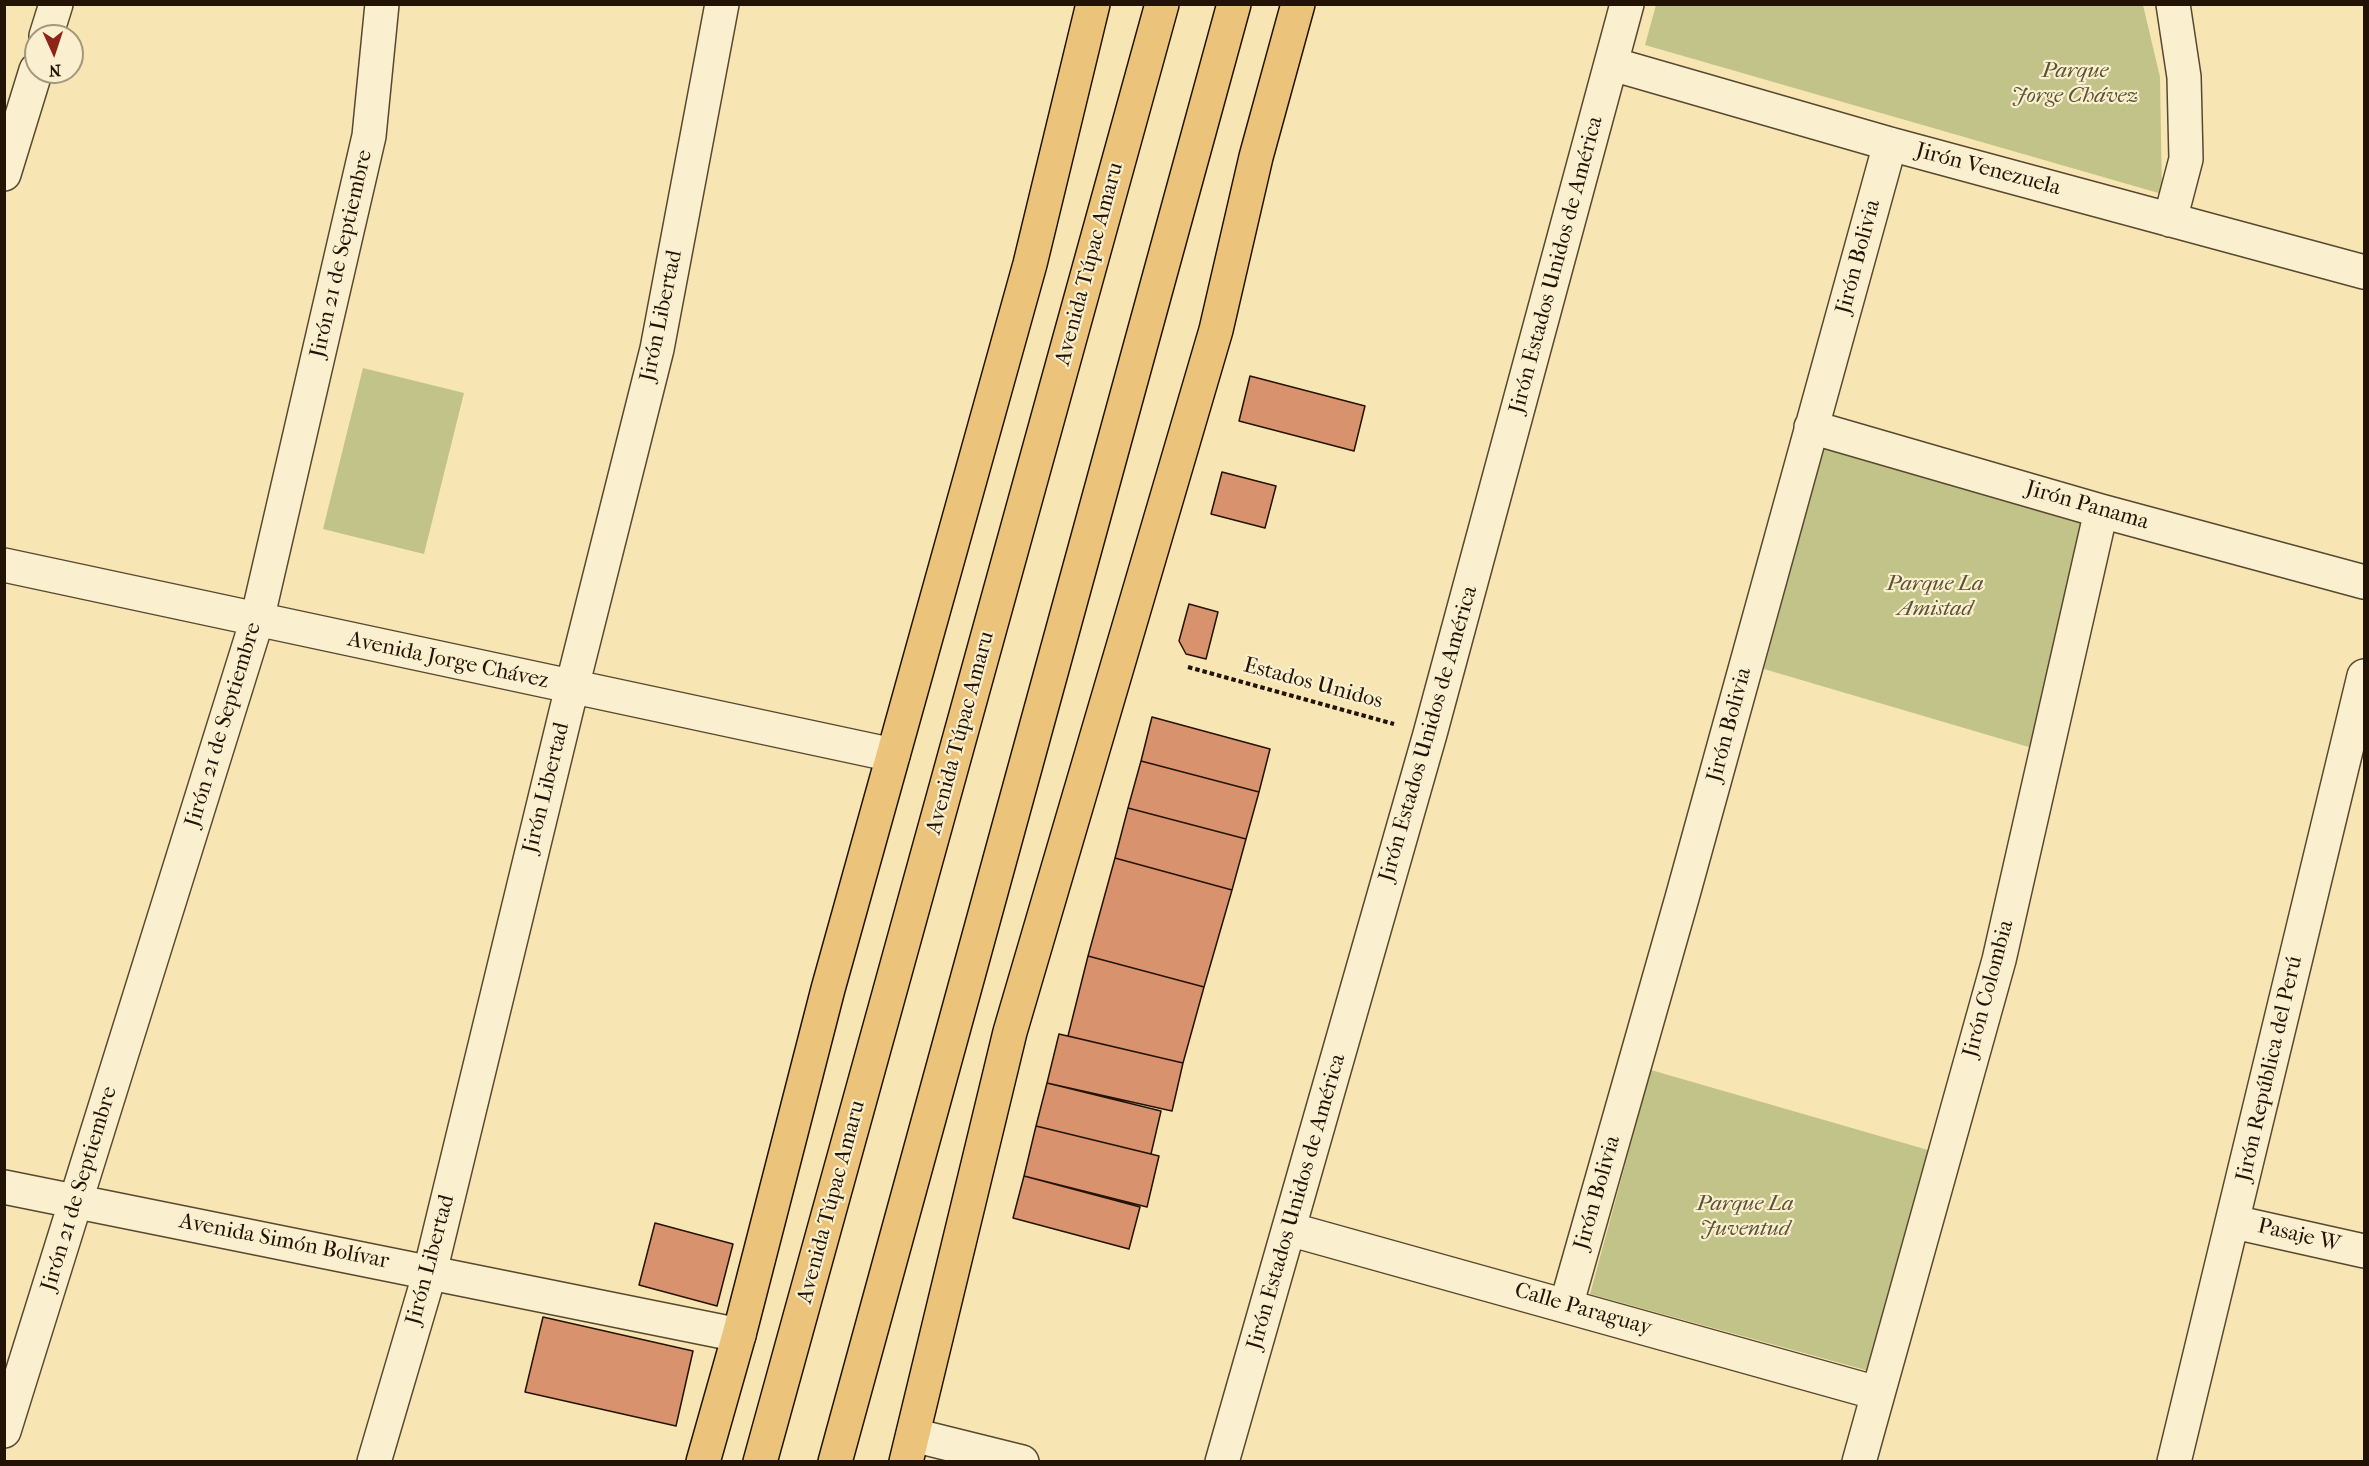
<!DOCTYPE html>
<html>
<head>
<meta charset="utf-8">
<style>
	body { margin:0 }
	#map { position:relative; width:2369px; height:1466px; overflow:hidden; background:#f7e6b3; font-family:"IM FELL French Canon",serif }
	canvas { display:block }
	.frame { position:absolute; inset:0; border:6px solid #231304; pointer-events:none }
	.north { position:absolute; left:24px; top:24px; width:60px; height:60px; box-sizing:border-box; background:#faefce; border:2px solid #a4977d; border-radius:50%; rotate:177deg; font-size:16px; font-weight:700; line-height:24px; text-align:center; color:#231304 }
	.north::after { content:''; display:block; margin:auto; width:21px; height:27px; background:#8f2418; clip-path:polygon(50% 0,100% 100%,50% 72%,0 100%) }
</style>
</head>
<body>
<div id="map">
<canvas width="2369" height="1466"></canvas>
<div class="frame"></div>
<div class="north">N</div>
</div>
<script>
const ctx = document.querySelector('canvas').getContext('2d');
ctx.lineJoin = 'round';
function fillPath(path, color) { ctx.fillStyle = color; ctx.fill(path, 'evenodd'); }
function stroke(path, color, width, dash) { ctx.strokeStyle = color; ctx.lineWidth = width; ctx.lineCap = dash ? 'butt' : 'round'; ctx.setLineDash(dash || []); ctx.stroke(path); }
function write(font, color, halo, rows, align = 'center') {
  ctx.font = font + ' "IM FELL French Canon",serif'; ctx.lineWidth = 4.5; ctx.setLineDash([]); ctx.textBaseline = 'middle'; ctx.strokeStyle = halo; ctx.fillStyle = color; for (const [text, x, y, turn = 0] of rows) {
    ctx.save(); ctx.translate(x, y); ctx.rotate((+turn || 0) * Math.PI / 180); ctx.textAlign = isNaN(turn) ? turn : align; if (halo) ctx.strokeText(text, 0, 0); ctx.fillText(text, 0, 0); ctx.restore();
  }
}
fillPath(new Path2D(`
	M1656,5H2143L2160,77L2162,194L1645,45Z
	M363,368L464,393L424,554L323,529Z
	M1824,446L2084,518L2032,748L1764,669Z
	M1651,1070L1935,1152L1869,1371L1590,1294Z`), '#c2c389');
const building = new Path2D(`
	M1250,376L1365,406L1354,451L1239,421Z
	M1222,472L1276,486L1265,528L1211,514Z
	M1189,604L1218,612L1206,659L1186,654L1179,641Z
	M1152,717L1270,749L1259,792L1141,761Z
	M1141,761L1259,792L1246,839L1128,808Z
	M1128,808L1246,839L1232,890L1115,858Z
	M1115,858L1232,890L1204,987L1088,956Z
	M1088,956L1204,987L1183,1063L1068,1036Z
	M1059,1034L1183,1063L1172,1111L1047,1083Z
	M1047,1083L1161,1111L1151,1154L1036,1126Z
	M1036,1126L1159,1156L1147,1207L1024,1176Z
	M1024,1176L1140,1207L1129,1249L1013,1218Z
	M655,1223L733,1244L717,1306L639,1285Z
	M543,1317L693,1351L676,1426L525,1392Z`);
fillPath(building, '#d8926d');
stroke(building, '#231304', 1.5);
const minor = new Path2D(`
	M46,36L56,4
	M1612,64L1890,144L2364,272
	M4,174L36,70
	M2170,220L2186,159L2184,77L2173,4
	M1811,427L2101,511L2364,582
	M4,565L893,755
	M4,1187L739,1335
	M2234,1222L2364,1251
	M1289,1229L1877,1393
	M1566,1306L1682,898L1890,144
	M4,1431L257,620L369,136L382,4
	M913,1435L1022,1462
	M374,1462L430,1272L572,687L657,349L722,4
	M1222,1462L1430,734L1627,4
	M1859,1462L1999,960L2101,511
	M2174,1462L2364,676`);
const major = new Path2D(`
	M703,1462L739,1335L828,989L1030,264L1093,4
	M906,1462L1010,1032L1216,330L1256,157L1298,4`);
const highway = new Path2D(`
	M760,1462L1162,4
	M835,1462L1234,4`);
stroke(minor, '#584830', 36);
stroke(major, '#231304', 36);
stroke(highway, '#231304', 36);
stroke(new Path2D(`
	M1188,667L1394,724`), '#231304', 4, [4.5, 3]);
stroke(minor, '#faefce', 33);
stroke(major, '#ecc37a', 33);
stroke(highway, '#ecc37a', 33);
write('italic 22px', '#5b5133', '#faefce', [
	["Parque",2075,72],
	["Jorge Chávez",2075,97],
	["Parque La",1935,585],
	["Amistad",1935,610],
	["Parque La",1745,1205],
	["Juventud",1745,1230]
]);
write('22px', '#231304', '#faefce', [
	["Jirón Venezuela",1988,170,15],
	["Jirón 21 de Septiembre",342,254,-77],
	["Jirón Bolivia",1859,257,-75],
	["Avenida Túpac Amaru",1090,264,-75],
	["Jirón Estados Unidos de América",1557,265,-75],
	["Jirón Libertad",662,316,-78],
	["Jirón Panama",2087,506,16],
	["Avenida Jorge Chávez",448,661,12],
	["Estados Unidos",1313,684,15],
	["Jirón 21 de Septiembre",224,725,-73],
	["Jirón Bolivia",1730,725,-75],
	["Avenida Túpac Amaru",961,733,-75],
	["Jirón Estados Unidos de América",1429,734,-74],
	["Jirón Libertad",547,788,-76],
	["Jirón Colombia",1989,989,-75],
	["Jirón República del Perú",2270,1069,-77],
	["Jirón 21 de Septiembre",80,1189,-73],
	["Jirón Bolivia",1598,1193,-74],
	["Avenida Túpac Amaru",832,1202,-75],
	["Jirón Estados Unidos de América",1297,1202,-74],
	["Pasaje W",2299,1236,13],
	["Avenida Simón Bolívar",284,1242,11],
	["Jirón Libertad",431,1260,-75],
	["Calle Paraguay",1583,1310,16]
]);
</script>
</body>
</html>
